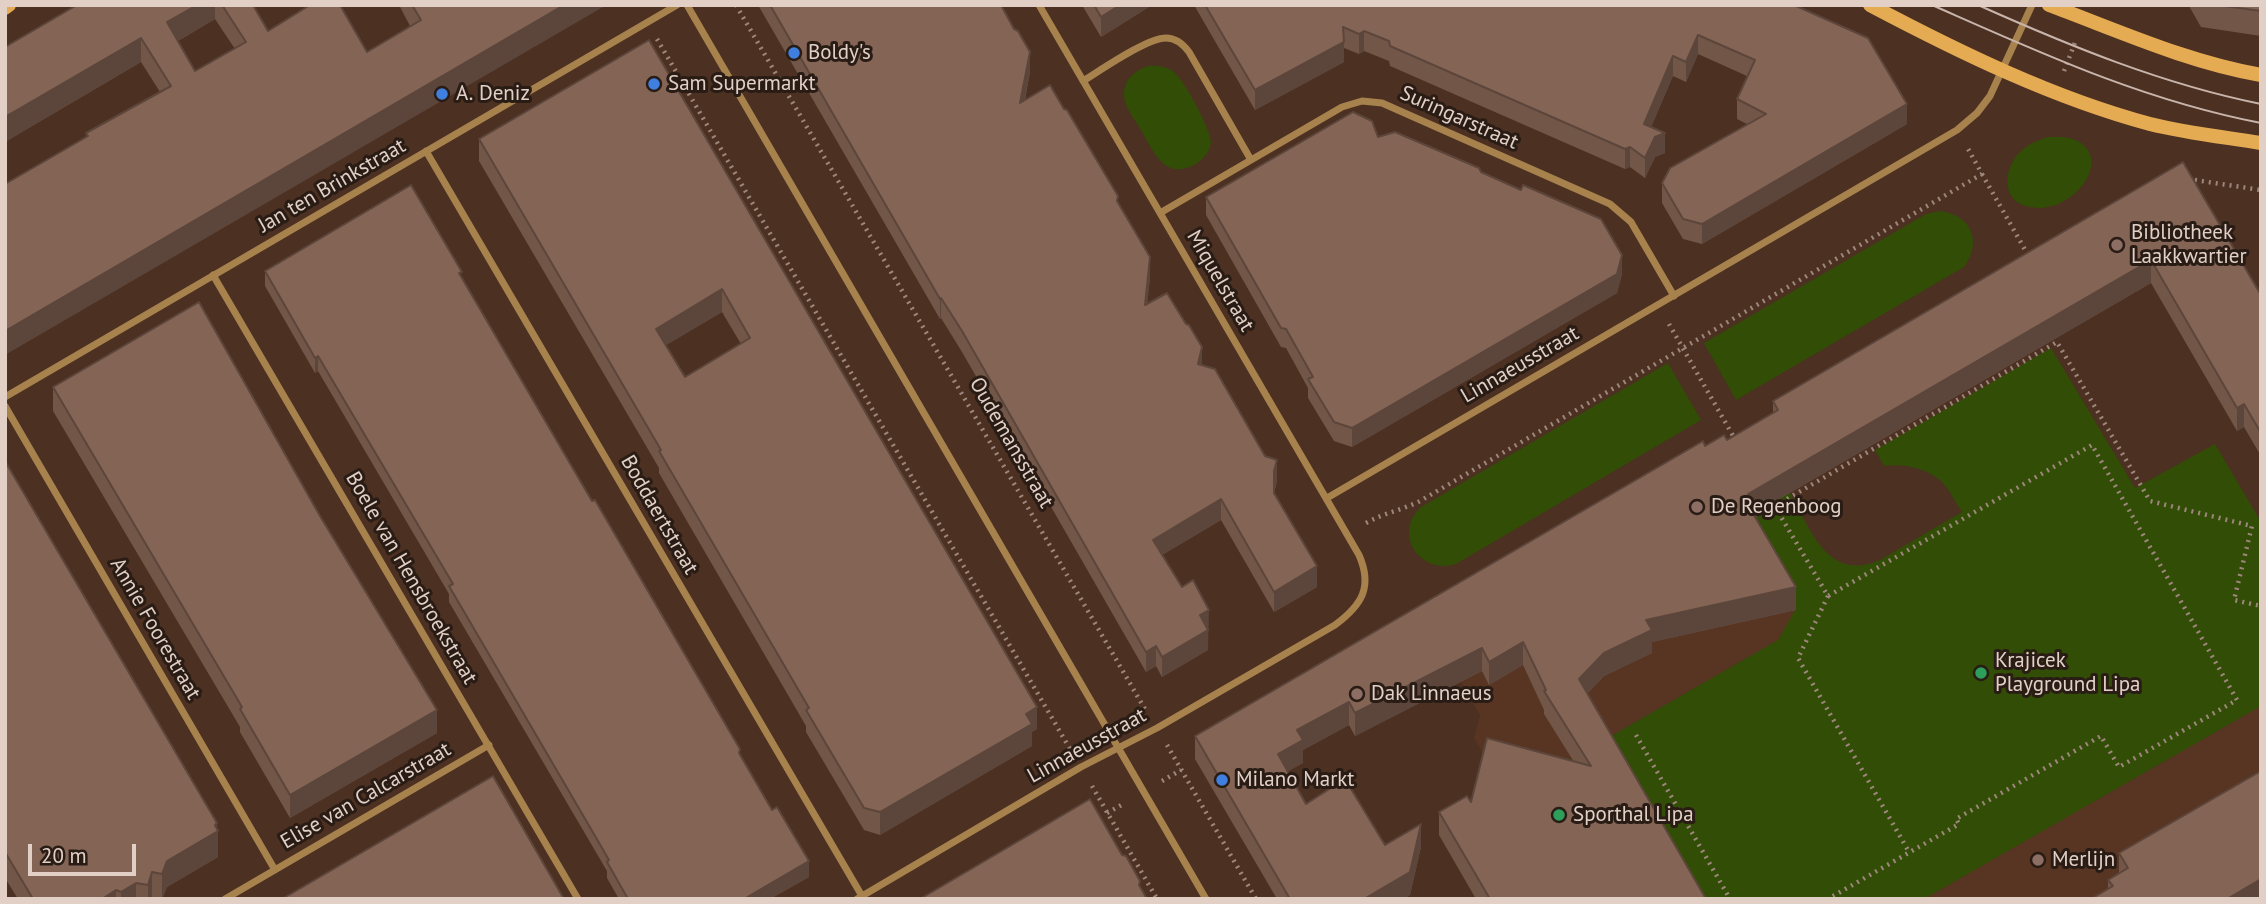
<!DOCTYPE html>
<html>
<head>
<meta charset="utf-8">
<style>
	body { margin:0 }
	#map { position:relative; width:2266px; height:904px; overflow:hidden; background:#4c3022; font-family:"PT Sans",sans-serif }
	canvas { display:block }
	.frame { position:absolute; inset:0; border:7px solid #e2d0c7; pointer-events:none }
	.scale { position:absolute; left:28px; top:844px; width:108px; height:32px; box-sizing:border-box; border:4px solid #e2d0c7; border-top:0; padding-left:9px; font-size:21px; line-height:24px; white-space:nowrap; color:#e2d0c7; -webkit-text-stroke:5px #291c15; paint-order:stroke }
</style>
</head>
<body>
<div id="map">
<canvas width="2266" height="904"></canvas>
<div class="frame"></div>
<div class="scale">20 m</div>
</div>
<script>
const ctx = document.querySelector('canvas').getContext('2d');
ctx.lineJoin = 'round';
function fillPath(path, color) { ctx.fillStyle = color; ctx.fill(path, 'evenodd'); }
function stroke(path, color, width, dash) { ctx.strokeStyle = color; ctx.lineWidth = width; ctx.lineCap = dash ? 'butt' : 'round'; ctx.setLineDash(dash || []); ctx.stroke(path); }
function write(font, color, halo, rows, align = 'center') {
  ctx.font = font + ' "PT Sans",sans-serif'; ctx.lineWidth = 6; ctx.setLineDash([]); ctx.textBaseline = 'middle'; ctx.strokeStyle = halo; ctx.fillStyle = color; for (const [text, x, y, turn = 0] of rows) {
    ctx.save(); ctx.translate(x, y); ctx.rotate((+turn || 0) * Math.PI / 180); ctx.textAlign = isNaN(turn) ? turn : align; if (halo) ctx.strokeText(text, 0, 0); ctx.fillText(text, 0, 0); ctx.restore();
  }
}
fillPath(new Path2D(`
	M2117,223L2151,283L1790,493L1746,516L1796,610L1778,640L1507,796L1474,738L1480,715L1428,624Z
	M2261,706V899H1924L2060,821Z`), '#583523');
fillPath(new Path2D(`
	M1148,66C1157,65 1166,66 1174,72C1184,80 1211,129 1211,143C1210,148 1208,153 1204,157C1199,163 1193,166 1186,168C1162,176 1151,147 1141,130C1134,118 1120,102 1125,87C1128,75 1138,70 1148,66Z
	M2048,137C2057,137 2067,136 2075,140C2116,157 2073,216 2030,207C2000,202 2003,169 2020,152C2028,144 2038,140 2048,137Z
	M1940,211C1971,215 1983,241 1964,267L1736,400L1704,343L1926,214Z
	M2051,348L2135,488L2215,444L2261,522V706L1924,899H1476L1439,835L1778,640L1795,610L1746,516L1790,493C1811,530 1828,583 1880,560L1962,512C1956,503 1950,491 1943,483C1928,468 1903,463 1884,466L1875,450Z
	M1668,363L1701,420L1456,564C1420,575 1392,534 1421,507Z`), '#324d05');
stroke(new Path2D(`
	M736,5L1146,711
	M657,39L1070,749
	M2064,71L2076,40
	M1982,174L2028,255
	M2188,179L2261,190
	M1669,324L1736,441
	M1771,500L1828,596L2092,445L2237,700L2119,767L2101,736L1956,819L1959,824L1828,899
	M1775,506L2057,342L2150,501L2252,526L2234,600L2261,606
	M1366,523C1384,513 1402,510 1420,501L1982,174L1967,147
	M1828,596L1798,658L1909,852
	M1636,735L1730,899
	M1167,745L1256,899
	M1162,781L1181,770
	M1092,786L1157,899
	M1107,813L1125,803`), '#9d867b', 4.5, [2, 5]);
stroke(new Path2D(`
	M687,5L1206,899
	M1083,81C1101,70 1147,38 1166,38C1176,38 1183,44 1189,52L1251,160
	M426,151L862,896
	M1160,213L1342,107L1362,101L1382,103L1610,204L1631,222L1674,296
	M213,275L578,899
	M5,397L677,5
	M5,406L275,870
	M1327,498L1957,130L1977,113L1990,96L2032,5
	M225,899L489,745
	M857,899L1081,767L1157,728L1335,625C1362,605 1373,587 1359,555L1039,5`), '#a7824d', 7);
stroke(new Path2D(`
	M1870,5C1959,52 2053,98 2150,124C2186,133 2224,137 2261,143
	M2049,5C2119,31 2187,62 2261,75
	M5,8L9,5`), '#e5ab52', 14);
stroke(new Path2D(`
	M1932,5C2041,53 2142,100 2261,123
	M1978,5C2070,46 2162,84 2261,104`), '#c8b4ab', 2);
fillPath(new Path2D(`
	M77,5H253L268,31L367,52L410,26L399,5H603V7L86,137V133L160,92L141,62L5,142V47ZM215,19L235,49L195,71L178,41Z
	M758,5H1001L1030,72L1025,100L1118,202L1150,278L1147,304L1202,365L1277,481L1274,493L1317,587L1274,612L1221,520L1162,555L1209,630L1208,631V650L1162,677L1156,666L1146,672L962,352L941,318L940,319Z
	M1082,5H1152L1101,37Z
	M1194,5H1794L1907,124L1702,244L1683,239L1662,203V183L1747,124L1737,119V99L1747,76L1698,54L1686,82L1673,76L1651,127L1665,153L1655,157L1645,178L1630,167L1625,169L1390,66L1389,61L1364,51L1359,54L1344,48V62L1255,110Z
	M2186,5H2261V36L2201,27L2189,6L2187,7Z
	M649,40L1037,729L1032,732V746L880,835L864,830L806,732V726L659,473V468L479,161V139ZM722,312L741,344L685,377L666,345Z
	M1378,137L1481,172L1622,274L1617,293L1352,447L1334,441L1308,398V388L1286,348L1281,347L1206,215V197Z
	M2183,162L2261,295V456L2244,427L2237,431L2151,283L1757,512V520L1796,610L1652,642V653L1604,676L1587,694L1706,899H1476L1439,835V812L1471,802L1574,762L1544,714V710L1523,665L1489,685L1482,671L1355,736L1349,725L1303,750V763L1288,771L1306,804L1385,845L1421,847L1410,895L1404,899H1277L1195,759V736L1705,446L1727,440L1773,414V401Z
	M265,271L462,278L740,754L809,877L770,899H619L607,878V871L449,602V594L318,371L315,373L265,286Z
	M53,387L437,733L290,818L240,732V727L53,411Z
	M5,461L217,829L218,857L167,887L162,899L152,898L151,899H18L5,878Z
	M2119,853L2261,899L2108,889V880L2119,873Z`), '#725648');
fillPath(new Path2D(`
	M197,5H215V19L167,47V22Z
	M564,5H603V7L5,355V331Z
	M1120,5H1152L1101,37V17Z
	M1364,31V51L1359,54V34Z
	M1698,35V54L1686,82V62Z
	M141,38V62L5,142V117Z
	M1344,42V62L1255,110V90Z
	M1030,52V72L1020,123V103Z
	M1673,56V76L1644,144V124Z
	M1907,104V124L1702,244V224Z
	M1665,133V153L1655,157L1645,178V158L1655,137Z
	M1630,147V167L1625,169V149Z
	M1622,255V274L1617,293L1352,447V428Z
	M1150,257V278L1145,326V305Z
	M2151,260V283L1757,512V530L1751,533L1748,494Z
	M722,289V312L656,351V329Z
	M941,298V318L940,319V299Z
	M1202,347V367L1198,364Z
	M318,356V371L315,373V358Z
	M2244,404V427L2237,431V408Z
	M1277,460V481L1274,491V471Z
	M1221,499V520L1153,560V540Z
	M1317,566V587L1274,612V592Z
	M1796,587V610L1652,642V653L1604,676L1579,702V679L1604,653L1646,620Z
	M1209,610L1208,650L1162,677V657L1200,615Z
	M1523,642V665L1489,685V662Z
	M1156,646V666L1146,672V652Z
	M1482,648V671L1355,736V713Z
	M1349,702V725L1303,750V763L1278,777V754L1297,730Z
	M1037,707V729L1032,732V746L880,835V812Z
	M437,710V733L290,818V795Z
	M217,823V832L218,831V857L167,887L162,899V874L167,861Z
	M1421,824V847L1410,895L1404,899H1364Z
	M809,861V877L770,899H744Z
	M152,872V898L151,899H148V885Z
	M2261,879V899H2227Z
	M136,883V899H121V892Z
	M116,890V899H102Z`), '#5c463b');
const building = new Path2D(`
	M77,5H197L167,22L195,71L246,42L222,5H253L268,31L310,5H340L367,52L421,20L412,5H564L5,331V184L88,136L86,133L171,86L141,38L5,117V47Z
	M770,5H1001L1014,29L1018,31L1030,52L1020,103L1050,85L1064,109L1067,110L1118,196L1117,201L1150,257L1145,305L1167,293L1186,324L1189,325L1202,347L1198,364L1215,369L1265,456L1277,460L1274,471V493L1317,566L1274,592L1221,499L1153,540L1182,587L1193,580L1209,610L1200,615L1208,630L1162,657L1156,646L1146,652L962,331L941,298L940,299Z
	M1094,5H1120L1101,17Z
	M1205,5H1794L1868,38L1907,104L1702,224L1683,219L1662,183L1670,168L1766,114L1737,99L1755,60L1698,35L1686,62L1673,56L1644,124L1665,133L1655,137L1645,158L1630,147L1625,149L1390,46L1389,41L1364,31L1359,34L1343,27L1344,42L1255,90Z
	M2217,5H2261V11Z
	M649,40L1037,707L1026,714L1032,724L880,812L864,808L806,710L809,708L659,451L661,450L479,139ZM722,289L750,338L685,377L656,329Z
	M1353,112L1372,121L1378,137L1395,132L1479,168L1481,172L1521,190L1523,185L1601,219L1622,255L1617,274L1352,428L1334,422L1308,379L1313,377L1286,329L1281,328L1206,197Z
	M2183,162L2261,295V433L2244,404L2237,408L2151,260L1748,494L1757,507L1751,510L1796,587L1646,620L1652,630L1604,653L1579,679L1706,899H1490L1439,812L1467,796L1471,802L1487,738L1591,766L1544,691L1546,690L1523,642L1489,662L1482,648L1355,713L1349,702L1297,730L1303,740L1278,754L1306,804L1345,779L1385,845L1421,824L1410,872L1364,899H1290L1195,736L1703,441L1705,446L1724,435L1727,440L1778,410L1773,401Z
	M411,185L462,272L459,273L561,448L592,501L595,500L730,732L740,749L739,753L772,810L777,807L809,861L744,899H628L607,862L609,860L584,817L449,586L453,584L318,356L315,358L265,271Z
	M199,302L320,516L437,710L290,795L240,709L242,707L53,387Z
	M5,461L217,823L215,825L218,831L167,861L162,874L152,872L148,885L136,883L121,892L116,890L102,899H33L5,852Z
	M2261,771V879L2227,899H2091L2113,886L2108,880L2128,868L2119,853Z
	M493,776L564,899H282Z
	M1090,799L1122,855L1126,856L1140,881L1139,885L1147,899H920Z`);
fillPath(building, '#846454');
stroke(building, '#5c463b', 2);
for (const [x, y, r, color] of [
	[794,53,7,"#3f7fe0"],
	[654,84,7,"#3f7fe0"],
	[442,94,7,"#3f7fe0"],
	[2117,245,7,"#8d6e63"],
	[1697,507,7,"#8d6e63"],
	[1981,673,7,"#2e9e5b"],
	[1357,694,7,"#8d6e63"],
	[1222,780,7,"#3f7fe0"],
	[1559,815,7,"#2e9e5b"],
	[2038,860,7,"#8d6e63"]
]) { const dot = new Path2D(); dot.arc(x, y, r, 0, 2 * Math.PI); ctx.fillStyle = color; ctx.fill(dot); stroke(dot, '#291c15', 2.5); }
write('21px', '#e2d0c7', '#291c15', [
	["Boldy's",808,53],
	["Sam Supermarkt",668,84],
	["A. Deniz",456,94],
	["Bibliotheek",2131,233],
	["Laakkwartier",2131,257],
	["De Regenboog",1711,507],
	["Krajicek",1995,661],
	["Playground Lipa",1995,685],
	["Dak Linnaeus",1371,694],
	["Milano Markt",1236,780],
	["Sporthal Lipa",1573,815],
	["Merlijn",2052,860]
], 'left');
write('21px', '#e2d0c7', '#291c15', [
	["Suringarstraat",1459,118,24],
	["Jan ten Brinkstraat",332,186,-30],
	["Miquelstraat",1220,281,60],
	["Linnaeusstraat",1520,365,-30],
	["Oudemansstraat",1011,443,60],
	["Boddaertstraat",659,515,60],
	["Boele van Hensbroekstraat",411,578,60],
	["Annie Foorestraat",155,629,60],
	["Linnaeusstraat",1087,746,-29],
	["Elise van Calcarstraat",366,796,-30]
]);
</script>
</body>
</html>
